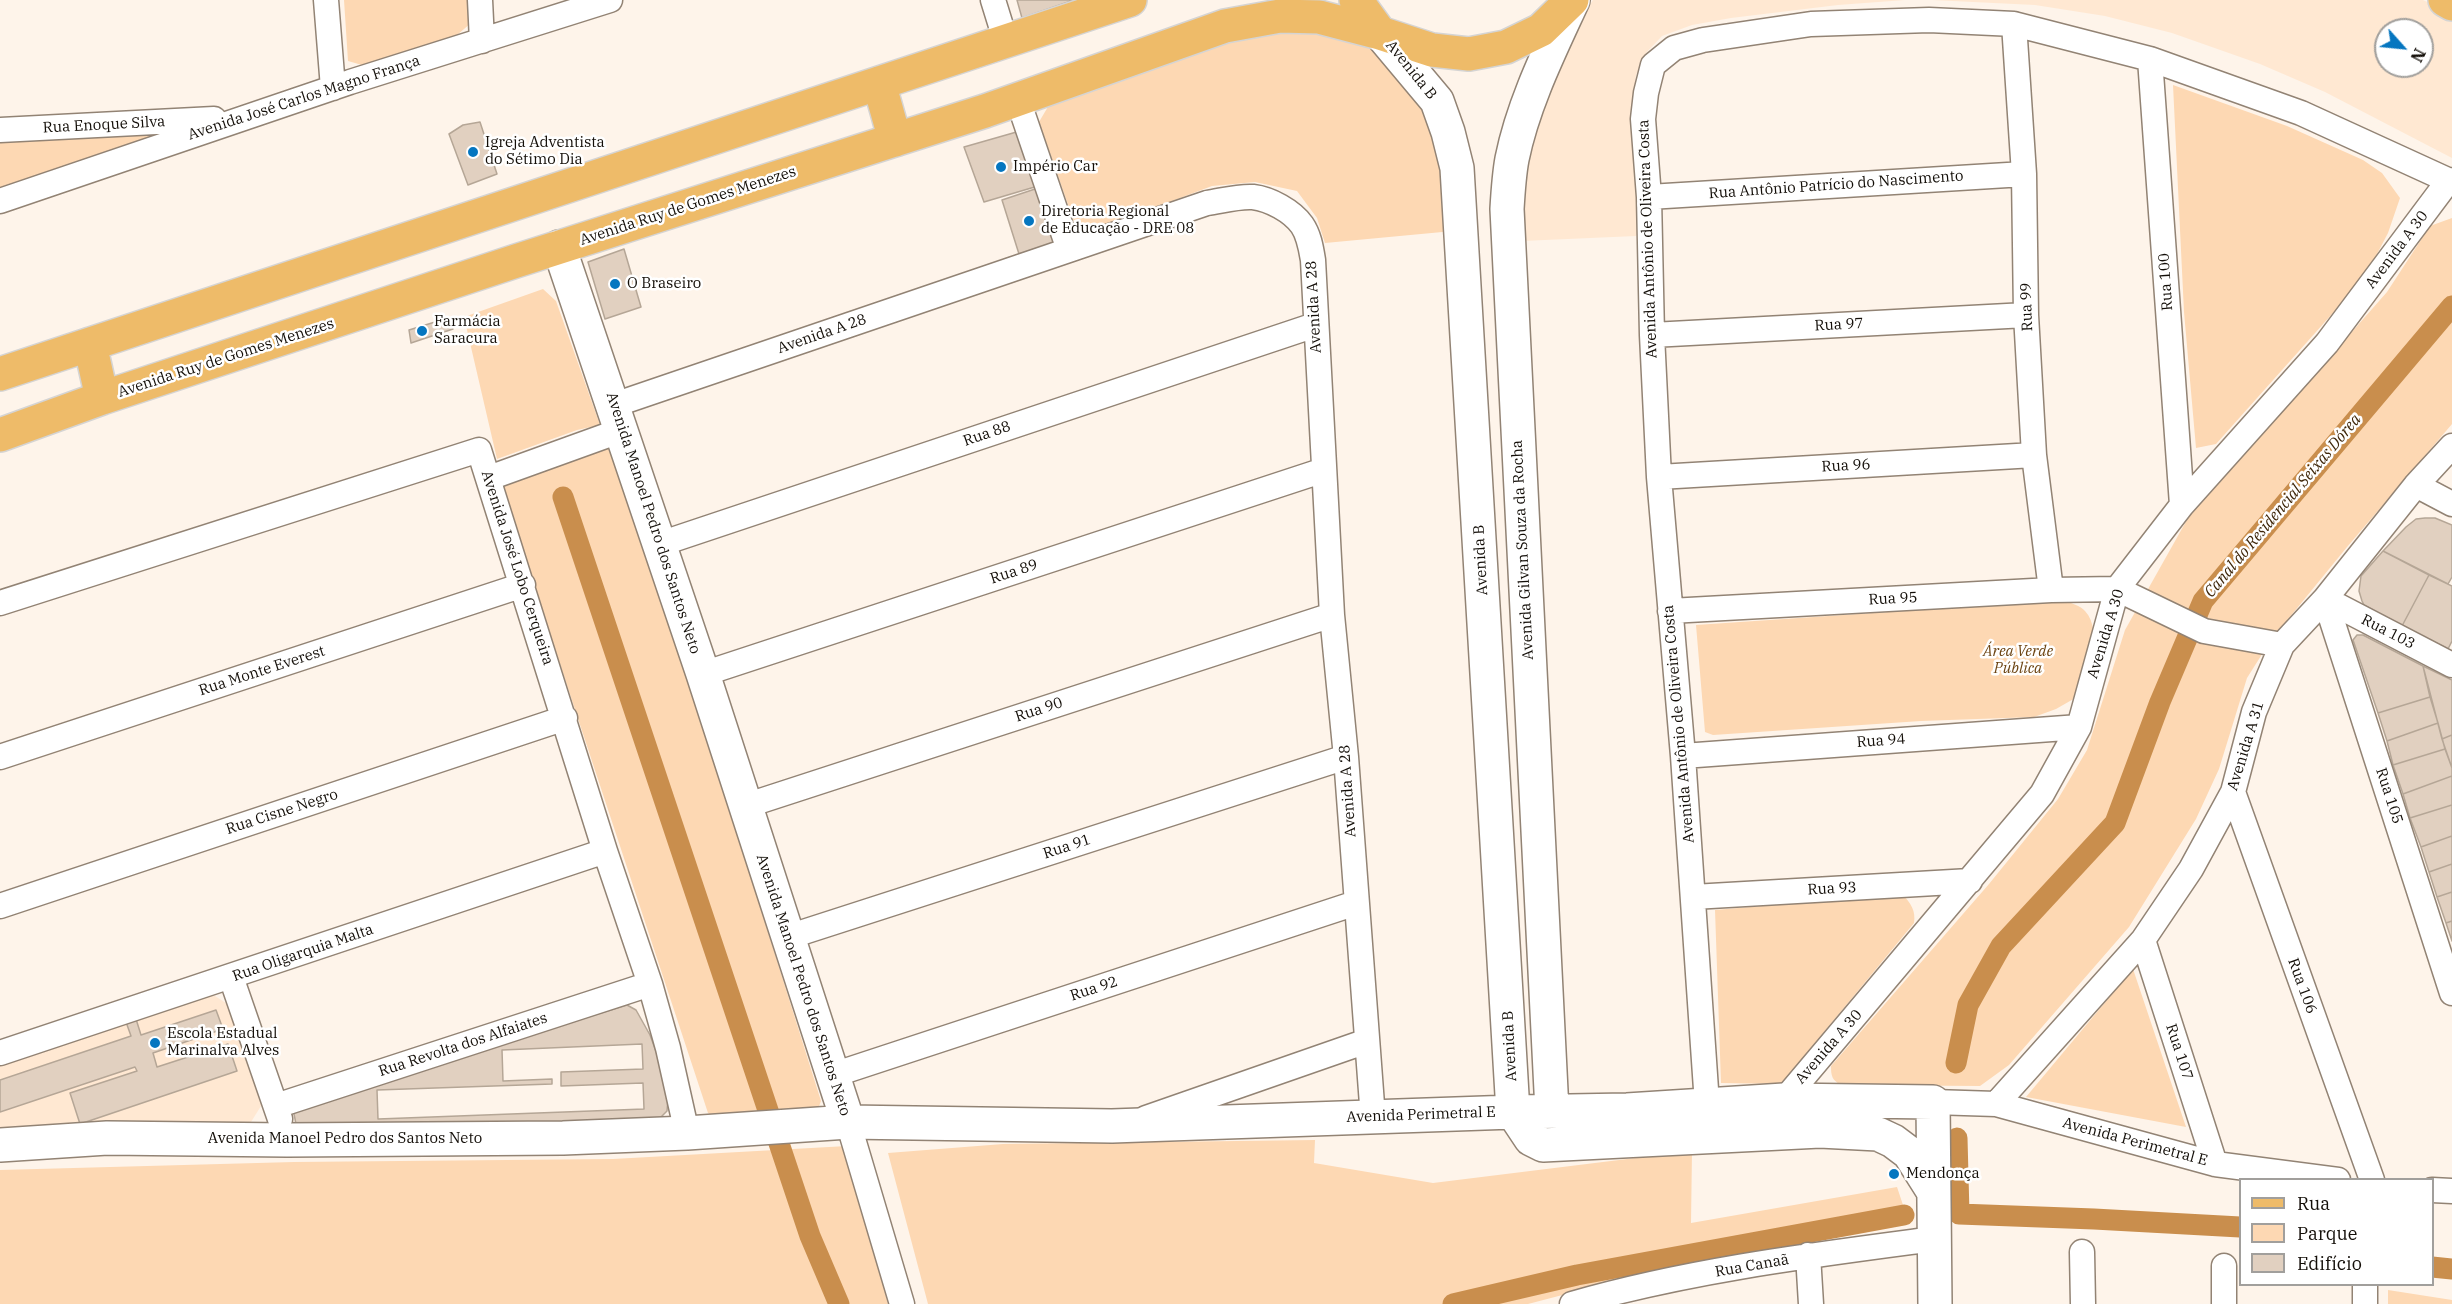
<!DOCTYPE html>
<html>
<head>
<meta charset="utf-8">
<style>
	body { margin:0 }
	#map { position:relative; width:2452px; height:1304px; overflow:hidden; background:#fef4ea; font-family:"IBM Plex Serif",serif }
	canvas { display:block }
	.legend { position:absolute; left:2239px; top:1178px; width:195px; height:108px; box-sizing:border-box; background:#fff; border:2px solid #a19f9c; margin:0; padding:8px 10px; list-style:none; font-size:18px; color:#130e08 }
	.legend li { display:flex; align-items:center; gap:12px; height:30px }
	.legend b { width:30px; border:2px solid #a19f9c }
	.north { position:absolute; left:2374px; top:18px; width:60px; height:60px; box-sizing:border-box; background:#fff; border:2px solid #a19f9c; border-radius:50%; rotate:117deg; font-size:16px; font-weight:700; line-height:24px; text-align:center; color:#130e08 }
	.north::after { content:''; display:block; margin:auto; width:21px; height:27px; background:#0576c0; clip-path:polygon(50% 0,100% 100%,50% 72%,0 100%) }
</style>
</head>
<body>
<div id="map">
<canvas width="2452" height="1304"></canvas>
<ul class="legend">
<li><b style="height:8px;background:#eebb69"></b>Rua</li>
<li><b style="height:16px;background:#fdd8b3"></b>Parque</li>
<li><b style="height:16px;background:#e1d0c0"></b>Edifício</li>
</ul>
<div class="north">N</div>
</div>
<script>
const ctx = document.querySelector('canvas').getContext('2d');
ctx.lineJoin = 'round';
function fillPath(path, color) { ctx.fillStyle = color; ctx.fill(path, 'evenodd'); }
function stroke(path, color, width, dash) { ctx.strokeStyle = color; ctx.lineWidth = width; ctx.lineCap = dash ? 'butt' : 'round'; ctx.setLineDash(dash || []); ctx.stroke(path); }
function write(font, color, halo, rows, align = 'center') {
  ctx.font = font + ' "IBM Plex Serif",serif'; ctx.lineWidth = 5; ctx.setLineDash([]); ctx.textBaseline = 'middle'; ctx.strokeStyle = halo; ctx.fillStyle = color; for (const [text, x, y, turn = 0] of rows) {
    ctx.save(); ctx.translate(x, y); ctx.rotate((+turn || 0) * Math.PI / 180); ctx.textAlign = isNaN(turn) ? turn : align; if (halo) ctx.strokeText(text, 0, 0); ctx.fillText(text, 0, 0); ctx.restore();
  }
}
fillPath(new Path2D(`
	M1593,0H1905L1838,5L1731,18L1692,25L1662,36L1646,53L1636,75L1634,98L1642,227L1636,236L1522,241L1525,165L1538,115L1578,23Z
	M1932,0H2423L2452,14V158L2325,92L2260,64L2172,33L2105,16L2035,5ZM2386,30H2422V66H2386Z
	M202,995L215,996L232,1007L263,1092L261,1106L251,1122L244,1125L0,1132V1065Z`), '#ffe8d2');
fillPath(new Path2D(`
	M344,0H472L471,23L457,35L362,65L348,61Z
	M1300,24L1371,47L1403,70L1443,149L1453,231L1325,243L1317,218L1297,191L1255,182L1212,186L1079,236L1039,122L1049,105L1247,30Z
	M2173,85L2287,126L2363,160L2382,173L2400,198L2388,233L2365,277L2216,444L2196,448L2184,312Z
	M183,130L0,191V138Z
	M2452,218V424L2347,547L2271,640L2247,678L2219,769L2196,819L2129,927L2009,1065L1980,1086L1841,1085C1832,1080 1831,1076 1831,1066L1989,884L2058,799L2087,750L2125,630L2188,518L2387,292L2430,226Z
	M543,289L556,301L600,425L577,430L497,459L464,317Z
	M615,444L821,1101L818,1109L715,1118L708,1113L501,485Z
	M2064,600C2070,603 2081,606 2085,611C2105,633 2084,673 2077,697L2056,709L2034,717L1921,721L1713,735L1705,732L1696,625Z
	M1902,894C1911,903 1916,911 1914,923L1781,1084L1721,1083L1715,910Z
	M2133,969L2186,1127L2026,1097Z
	M1315,1140L1314,1163L1433,1183L1692,1151L1691,1223L1897,1187L1909,1223L1662,1269L1528,1304H928L888,1153L1003,1144Z
	M847,1146L888,1304H0V1170L294,1162L613,1159Z
	M2388,1290L2452,1300V1304H2388Z`), '#fdd8b3');
stroke(new Path2D(`
	M563,497L810,1236L839,1304
	M1956,1063L1968,1005L2001,946L2115,823L2160,702L2203,601L2452,306
	M1957,1138L1959,1214L2094,1219L2240,1227
	M2432,1267L2452,1269
	M1453,1304L1577,1275L1904,1215`), '#c98e4d', 21);
const building = new Path2D(`
	M1017,0H1074L1022,18Z
	M480,122L497,174L468,185L449,134L463,125Z
	M1020,131L1038,186L984,202L964,147Z
	M1038,188L1056,243L1019,254L1002,200Z
	M624,249L641,307L605,319L588,262Z
	M448,318L453,329L411,343L409,330Z
	M2425,518H2435L2452,525V577L2448,584L2383,551L2406,527L2416,519Z
	M2383,551L2429,575L2402,626L2364,605L2362,601L2359,591L2361,576Z
	M2429,575L2452,586V641L2448,649L2402,626Z
	M2357,635H2363L2423,666L2430,697L2378,713L2353,640Z
	M2423,666L2452,680V735L2442,739Z
	M2430,697L2438,723L2387,741L2378,713Z
	M2438,723L2445,749L2393,765L2387,741Z
	M2452,735V768L2442,739Z
	M2445,749L2452,768V776L2403,794L2393,765Z
	M2452,776V805L2410,818L2403,794Z
	M2452,805V836L2421,847L2410,818Z
	M2452,836V864L2429,872L2421,847Z
	M2452,864V892L2437,897L2429,872Z
	M2452,892V921L2446,923L2437,897Z
	M2452,921V941L2446,923Z
	M627,1005L636,1010L650,1035L657,1054L668,1099L667,1111L655,1123L296,1124L294,1114L297,1106Z
	M216,1010L223,1029L153,1053L157,1067L228,1044L237,1071L80,1124L70,1093L137,1071L135,1067L0,1112V1080L131,1036L126,1022L136,1019L141,1035Z
	M642,1044L643,1069L561,1072V1086L643,1083L644,1109L378,1119L377,1090L552,1084V1079L503,1081L502,1050Z`);
fillPath(building, '#e1d0c0');
stroke(building, '#b5a696', 1.5);
const street = new Path2D(`
	M326,0L333,88
	M480,0L482,41
	M993,0L1006,42
	M2014,24L2024,174L2026,315L2034,455L2051,590
	M2150,59L2182,505
	M1018,100L1069,250
	M0,130L214,119
	M1649,197L2024,174
	M0,201L350,82L610,0
	M1652,335L2026,315
	M614,405L1207,203C1221,201 1238,196 1253,197C1270,199 1292,211 1302,225C1309,235 1311,248 1313,260L1332,615L1346,757L1373,1118
	M1659,477L2034,455
	M489,478L622,430
	M2416,485L2452,504
	M660,544L1315,325
	M2325,599L2452,993
	M2325,599L2452,665
	M0,603L479,450L605,851L650,984L668,1048L687,1133
	M1670,611L2051,590L2117,589L2204,631L2282,645
	M703,674L1324,470
	M1683,756L2079,727
	M0,757L523,585
	M2233,792L2372,1180
	M745,806L1332,615
	M1693,897L1970,881
	M0,906L565,718
	M788,937L1346,757
	M2143,940L2215,1164
	M231,977L280,1119
	M0,1053L605,851
	M833,1075L1356,903
	M1784,1100L2042,794L2079,727L2117,589L2182,505L2327,343L2449,180
	M1933,1102L1996,1104L2215,1164L2338,1180
	M1707,1104L1683,756L1659,477L1652,335L1649,197L1643,119L1646,93L1653,65L1674,48L1703,40L1811,24L1929,20L2014,24L2150,59L2301,113L2452,182
	M1996,1104L2143,940L2191,869L2233,792L2254,712L2282,645L2325,599L2416,485L2452,446
	M276,1106L650,984
	M1146,1118L1367,1041
	M848,1122L902,1304
	M2432,1190L2452,1191
	M2082,1252L2083,1304
	M1808,1255L1811,1304
	M2224,1266V1304
	M1572,1304C1690,1270 1813,1255 1934,1239
	M2365,1304V1286`);
const secondary = new Path2D(`
	M1380,33L1437,101L1448,132L1457,168L1513,1112L1531,1139L1543,1145L1820,1131L1878,1134L1893,1141L1909,1153L1933,1191
	M559,247L703,674L848,1122
	M1552,1111L1507,209C1508,192 1509,175 1512,159C1523,104 1550,50 1573,0
	M0,1145L107,1138L287,1140L563,1138L687,1133L848,1122L1112,1126L1513,1112L1627,1110L1784,1100L1933,1102L1935,1304`);
const primary = new Path2D(`
	M1356,0L1380,33L1432,50L1469,54L1506,47L1541,30L1572,0
	M2445,0L2452,4
	M879,83L895,140
	M90,344L102,398
	M0,374L1130,0
	M0,435L102,398L516,261L985,111L1225,26L1280,16L1319,17L1380,33`);
stroke(street, '#928374', 27);
stroke(secondary, '#928374', 36);
stroke(primary, '#d5d4d3', 36);
stroke(street, '#fff', 24);
stroke(secondary, '#fff', 33);
stroke(primary, '#eebb69', 33);
for (const [x, y, r, color] of [
	[473,152,6,"#0576c0"],
	[1001,167,6,"#0576c0"],
	[1029,221,6,"#0576c0"],
	[615,284,6,"#0576c0"],
	[422,331,6,"#0576c0"],
	[155,1043,6,"#0576c0"],
	[1894,1174,6,"#0576c0"]
]) { const dot = new Path2D(); dot.arc(x, y, r, 0, 2 * Math.PI); ctx.fillStyle = color; ctx.fill(dot); stroke(dot, '#fff', 2); }
write('15px', '#130e08', '#fff', [
	["Avenida B",1411,70,51],
	["Avenida José Carlos Magno França",304,98,-18],
	["Rua Enoque Silva",104,125,-3],
	["Rua Antônio Patrício do Nascimento",1836,185,-4],
	["Avenida Ruy de Gomes Menezes",688,206,-18],
	["Avenida Antônio de Oliveira Costa",1648,239,-92],
	["Avenida A 30",2397,250,-53],
	["Rua 100",2166,282,-94],
	["Avenida A 28",1314,307,-93],
	["Rua 99",2027,307,-92],
	["Rua 97",1839,325,-3],
	["Avenida A 28",822,334,-19],
	["Avenida Ruy de Gomes Menezes",226,358,-18],
	["Rua 88",987,434,-19],
	["Rua 96",1846,466,-3],
	["Avenida Manoel Pedro dos Santos Neto",653,523,72],
	["Avenida Gilvan Souza da Rocha",1523,550,-93],
	["Avenida B",1481,560,-93],
	["Avenida José Lobo Cerqueira",517,568,72],
	["Rua 89",1014,572,-18],
	["Rua 95",1893,599,-3],
	["Rua 103",2388,632,27],
	["Avenida A 30",2106,634,-73],
	["Rua Monte Everest",262,671,-18],
	["Rua 90",1039,710,-18],
	["Avenida Antônio de Oliveira Costa",1679,724,-95],
	["Rua 94",1881,741,-4],
	["Avenida A 31",2246,746,-73],
	["Avenida A 28",1348,791,-94],
	["Rua 105",2389,796,72],
	["Rua Cisne Negro",282,812,-18],
	["Rua 91",1067,847,-18],
	["Rua 93",1832,889,-3],
	["Rua Oligarquia Malta",303,953,-19],
	["Avenida Manoel Pedro dos Santos Neto",803,985,72],
	["Rua 106",2302,986,70],
	["Rua 92",1094,989,-18],
	["Rua Revolta dos Alfaiates",463,1045,-18],
	["Avenida B",1510,1046,-93],
	["Avenida A 30",1829,1047,-49],
	["Rua 107",2179,1052,72],
	["Avenida Perimetral E",1421,1115,-2],
	["Avenida Manoel Pedro dos Santos Neto",345,1139],
	["Avenida Perimetral E",2135,1142,15],
	["Rua Canaã",1752,1266,-10]
]);
write('15px', '#130e08', '#fff', [
	["Igreja Adventista",485,143],
	["do Sétimo Dia",485,160],
	["Império Car",1013,167],
	["Diretoria Regional",1041,212],
	["de Educação - DRE 08",1041,229],
	["O Braseiro",627,284],
	["Farmácia",434,322],
	["Saracura",434,339],
	["Escola Estadual",167,1034],
	["Marinalva Alves",167,1051],
	["Mendonça",1906,1174]
], 'left');
write('italic 15px', '#6c4412', '#fff', [
	["Área Verde",2018,652],
	["Pública",2018,669]
]);
write('italic 16px', '#3e2609', '#fff', [
	["Canal do Residencial Seixas Dórea",2283,506,-50]
]);
</script>
</body>
</html>
